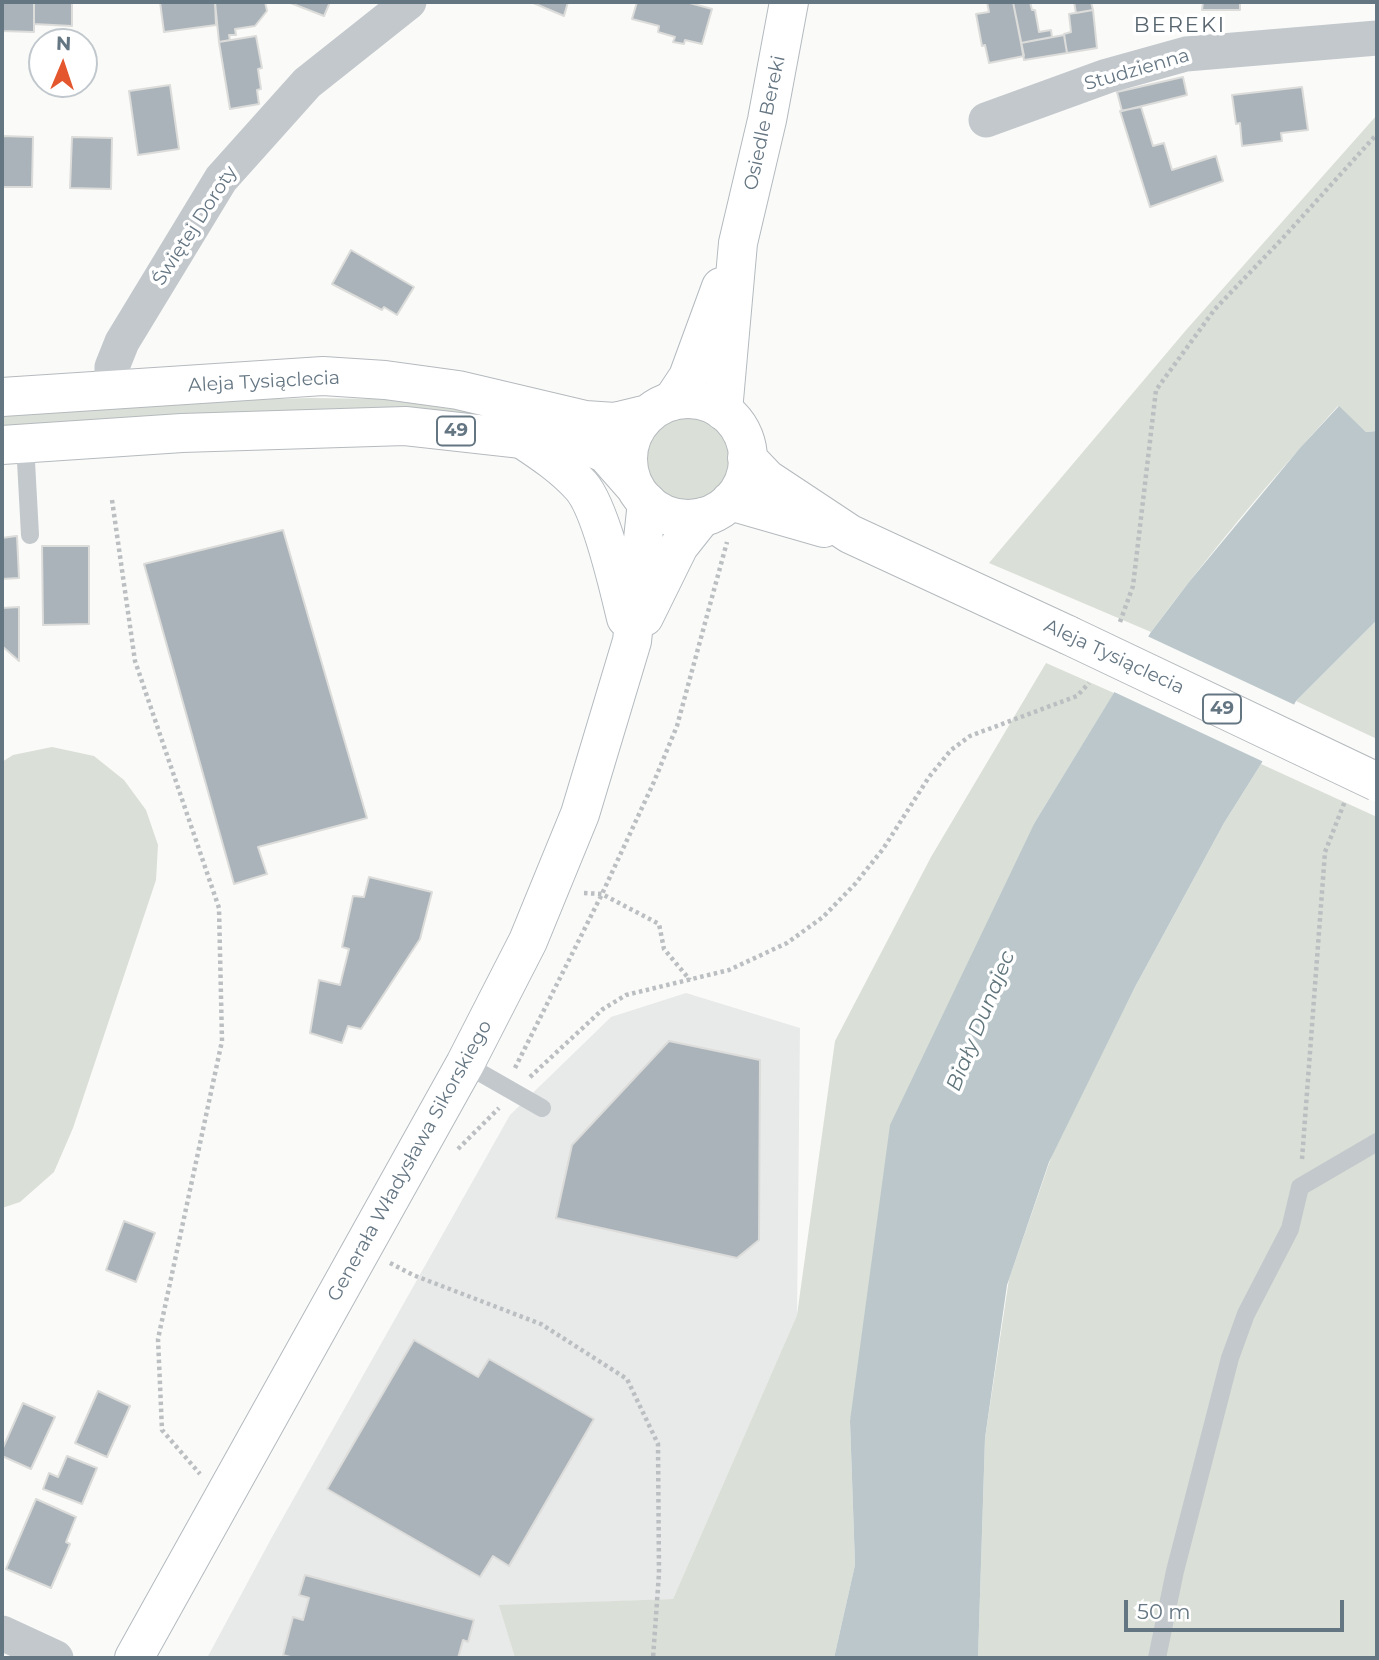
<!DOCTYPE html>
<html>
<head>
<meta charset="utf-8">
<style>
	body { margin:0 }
	#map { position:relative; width:1379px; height:1660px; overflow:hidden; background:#fafaf8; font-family:Montserrat,sans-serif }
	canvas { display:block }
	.frame { position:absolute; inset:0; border:4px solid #657683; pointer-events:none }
	.north { position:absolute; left:28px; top:28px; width:70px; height:70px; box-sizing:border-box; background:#fff; border:2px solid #c1c8cd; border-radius:50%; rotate:2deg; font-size:19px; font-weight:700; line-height:28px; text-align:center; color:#657683 }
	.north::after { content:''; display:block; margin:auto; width:24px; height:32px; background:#e4572e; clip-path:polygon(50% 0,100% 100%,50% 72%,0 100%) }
	.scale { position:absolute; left:1124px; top:1600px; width:220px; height:32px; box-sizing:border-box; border:4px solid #657683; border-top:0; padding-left:9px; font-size:21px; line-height:24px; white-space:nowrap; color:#657683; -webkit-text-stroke:5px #fff; paint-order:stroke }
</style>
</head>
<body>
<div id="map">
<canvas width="1379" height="1660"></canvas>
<div class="frame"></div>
<div class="north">N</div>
<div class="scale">50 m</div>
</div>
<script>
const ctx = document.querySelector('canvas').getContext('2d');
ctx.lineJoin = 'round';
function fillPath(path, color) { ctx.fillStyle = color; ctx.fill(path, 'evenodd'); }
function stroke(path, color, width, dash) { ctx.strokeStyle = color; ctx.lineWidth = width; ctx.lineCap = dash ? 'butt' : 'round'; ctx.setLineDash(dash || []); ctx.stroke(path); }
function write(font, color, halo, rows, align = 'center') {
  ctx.font = font + ' Montserrat,sans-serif'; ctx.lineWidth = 7; ctx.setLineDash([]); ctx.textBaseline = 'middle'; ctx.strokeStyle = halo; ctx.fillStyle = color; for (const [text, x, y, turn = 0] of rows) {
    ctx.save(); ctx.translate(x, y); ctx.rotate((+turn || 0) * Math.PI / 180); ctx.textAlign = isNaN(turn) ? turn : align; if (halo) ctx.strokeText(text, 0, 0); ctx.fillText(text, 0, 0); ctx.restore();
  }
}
fillPath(new Path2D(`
	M686,993L800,1028L797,1315L673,1599L500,1606L515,1658H207L272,1537L510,1115L611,1017Z`), '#e8e9e9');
fillPath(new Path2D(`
	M1377,115V431L1366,432L1338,406C1272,478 1209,554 1151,632L989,563L1187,329Z
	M310,398L382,399L489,414L497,420L2,428V415L237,400Z
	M645 457a43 43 0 1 1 86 0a43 43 0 1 1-86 0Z
	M1377,620V739L1296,701Z
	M1046,663L1114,693L1035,822L850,1421L855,1565L834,1658H515L499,1605L673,1599L797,1315L835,1041L931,857Z
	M52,747L94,756L124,780L146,810L158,845L156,880L73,1128L54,1172L20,1202L2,1208V762L13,755Z
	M1261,764L1377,817V1658H978L985,1438L1009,1279L1053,1152L1135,987L1224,823Z`), '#dadfd7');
fillPath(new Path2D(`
	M1339,406L1366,432L1377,431V620L1296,701L1261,764L1224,823L1135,987L1049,1162L1007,1285L985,1438L978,1658H834L855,1565L850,1421L890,1125L1035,822L1151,632L1189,582L1300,448Z`), '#bbc7cb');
fillPath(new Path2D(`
	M1145,635L1297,706L1266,763L1112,691Z`), '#fafaf8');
const building = new Path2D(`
	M2,2H34V32L2,31Z
	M34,2H72V26L34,24Z
	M160,2H215L216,25L164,32Z
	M215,2H265L267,11L255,26L235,29L236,35H229L230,40L219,42Z
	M288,2H330L324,16Z
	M531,2H568L564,16Z
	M637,2H686L712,9L702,44L685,40L684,44L673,42L675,37L658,32L659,26L632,19Z
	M987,2H1013L1024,56L989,63L985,45L982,46L976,14L989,12Z
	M1013,2H1030L1032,10H1035L1039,32L1051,30L1052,37L1021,43Z
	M1074,2H1091L1093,10L1076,13Z
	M1203,2H1240V10H1202Z
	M1093,10L1097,48L1067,53L1064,34L1071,32L1069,14Z
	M1064,35L1067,53L1024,60L1021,43Z
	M256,36L262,68L258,69L261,89L257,90L259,104L230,109L219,42Z
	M1183,77L1187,95L1122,111L1117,92Z
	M170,85L179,149L138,155L129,91Z
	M1302,87L1308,130L1281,133L1282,141L1242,146L1240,123L1236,124L1232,95Z
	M1141,107L1153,146L1164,143L1172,170L1216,156L1223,181L1150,207L1120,111Z
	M2,136L33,137L32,187H2Z
	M72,137L112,138L111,189L70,188Z
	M351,250L414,287L397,315L384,307L382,310L332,284Z
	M283,530L367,818L258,847L267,874L234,884L144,564Z
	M16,536H17L19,578L2,579V538Z
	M42,546H89V624L43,625Z
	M19,607V661L2,646V608Z
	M369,877L432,892L420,939L361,1029L348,1026L342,1043L310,1033L319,980L340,985L349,949L342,947L353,896L364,897Z
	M669,1041L760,1060L759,1240L737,1258L556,1218L572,1145Z
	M124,1221L155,1233L136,1282L106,1270Z
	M414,1340L478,1377L489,1359L594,1419L509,1566L493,1556L480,1577L327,1489Z
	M98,1391L130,1406L107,1457L75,1443Z
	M23,1403L55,1417L31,1469L2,1456V1450Z
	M67,1456L97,1468L82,1504L43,1489L49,1473L58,1477Z
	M36,1499L76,1517L66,1542L70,1544L51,1588L6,1569Z
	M305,1575L474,1620L468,1642L463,1640L458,1658H294L283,1655L293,1617L303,1620L309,1598L299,1595Z`);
fillPath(building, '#aab3b9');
stroke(building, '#dcdcda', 2);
const secondary = new Path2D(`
	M672,401L688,377L721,287
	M723,411L738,243L767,120L789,2
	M522,439C543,453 564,467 581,486C600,507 619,588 626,618
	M644,617L679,546L702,517
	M134,1658L465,1064L528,941L580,814L632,641L647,502`);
const primary = new Path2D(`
	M2,397L323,376L385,380L458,390L585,420L615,422L648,414
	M628 459a60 60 0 1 1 120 0a60 60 0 1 1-120 0Z
	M2,445L182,433L405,426L522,439L561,440L580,443L605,453L634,486
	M747,458L767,479L850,534L1068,635
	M730,501L824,528`);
stroke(secondary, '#b3babf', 40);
stroke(primary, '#b5babe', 40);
stroke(new Path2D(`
	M112,500L135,661L219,908L222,1041L158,1339L162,1430L200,1474
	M1120,622L1133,586L1156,390L1215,309L1282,239L1377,134
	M584,893L602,894L659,924L664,949L690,980
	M515,1068L602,894L653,784L677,726L727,542
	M530,1077L603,1009L626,995L729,970L787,943L823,917L855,884L883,849L929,777L951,750L970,736L1077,696L1089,683
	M458,1149L499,1108
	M1302,1159L1325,852L1345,801
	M390,1263L413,1275L541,1324L627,1379L658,1444L659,1573L653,1658`), '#bbbfc2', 4.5, [3.5, 3.5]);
stroke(new Path2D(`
	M25,443L30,535
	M465,1064L542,1108
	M1157,1658L1175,1571L1230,1358L1246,1314L1290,1229L1300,1187L1377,1142`), '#c3c8cc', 18);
stroke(new Path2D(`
	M986,120L1107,76L1186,54L1377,38
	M112,391V367L122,342L221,179L307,83L409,2
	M2,1633L56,1658`), '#c3c8cc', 35);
stroke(secondary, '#fff', 38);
stroke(primary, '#fff', 38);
const primaryBridge = new Path2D(`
	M1068,635L1377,782`);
stroke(primaryBridge, '#b5babe', 40, []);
stroke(primaryBridge, '#fff', 38);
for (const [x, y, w] of [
	[456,431,38],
	[1222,709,38]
]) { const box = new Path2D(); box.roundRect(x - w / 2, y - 14.5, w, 29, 5); ctx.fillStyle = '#fff'; ctx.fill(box); stroke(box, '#657683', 2); }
write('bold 18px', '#657683', null, [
	["49",456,431],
	["49",1222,709]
]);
write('19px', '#657683', '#fff', [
	["Studzienna",1137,70,-16],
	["Osiedle Bereki",765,123,-78],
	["Świętej Doroty",195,226,-57],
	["Aleja Tysiąclecia",264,382,-3],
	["Aleja Tysiąclecia",1114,657,25],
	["Generała Władysława Sikorskiego",410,1161,-61]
]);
ctx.letterSpacing = '2px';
write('21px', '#57646e', '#fff', [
	["BEREKI",1180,26]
]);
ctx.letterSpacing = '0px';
write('italic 21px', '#60757c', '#fff', [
	["Biały Dunajec",981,1021,-68]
]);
</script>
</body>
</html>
